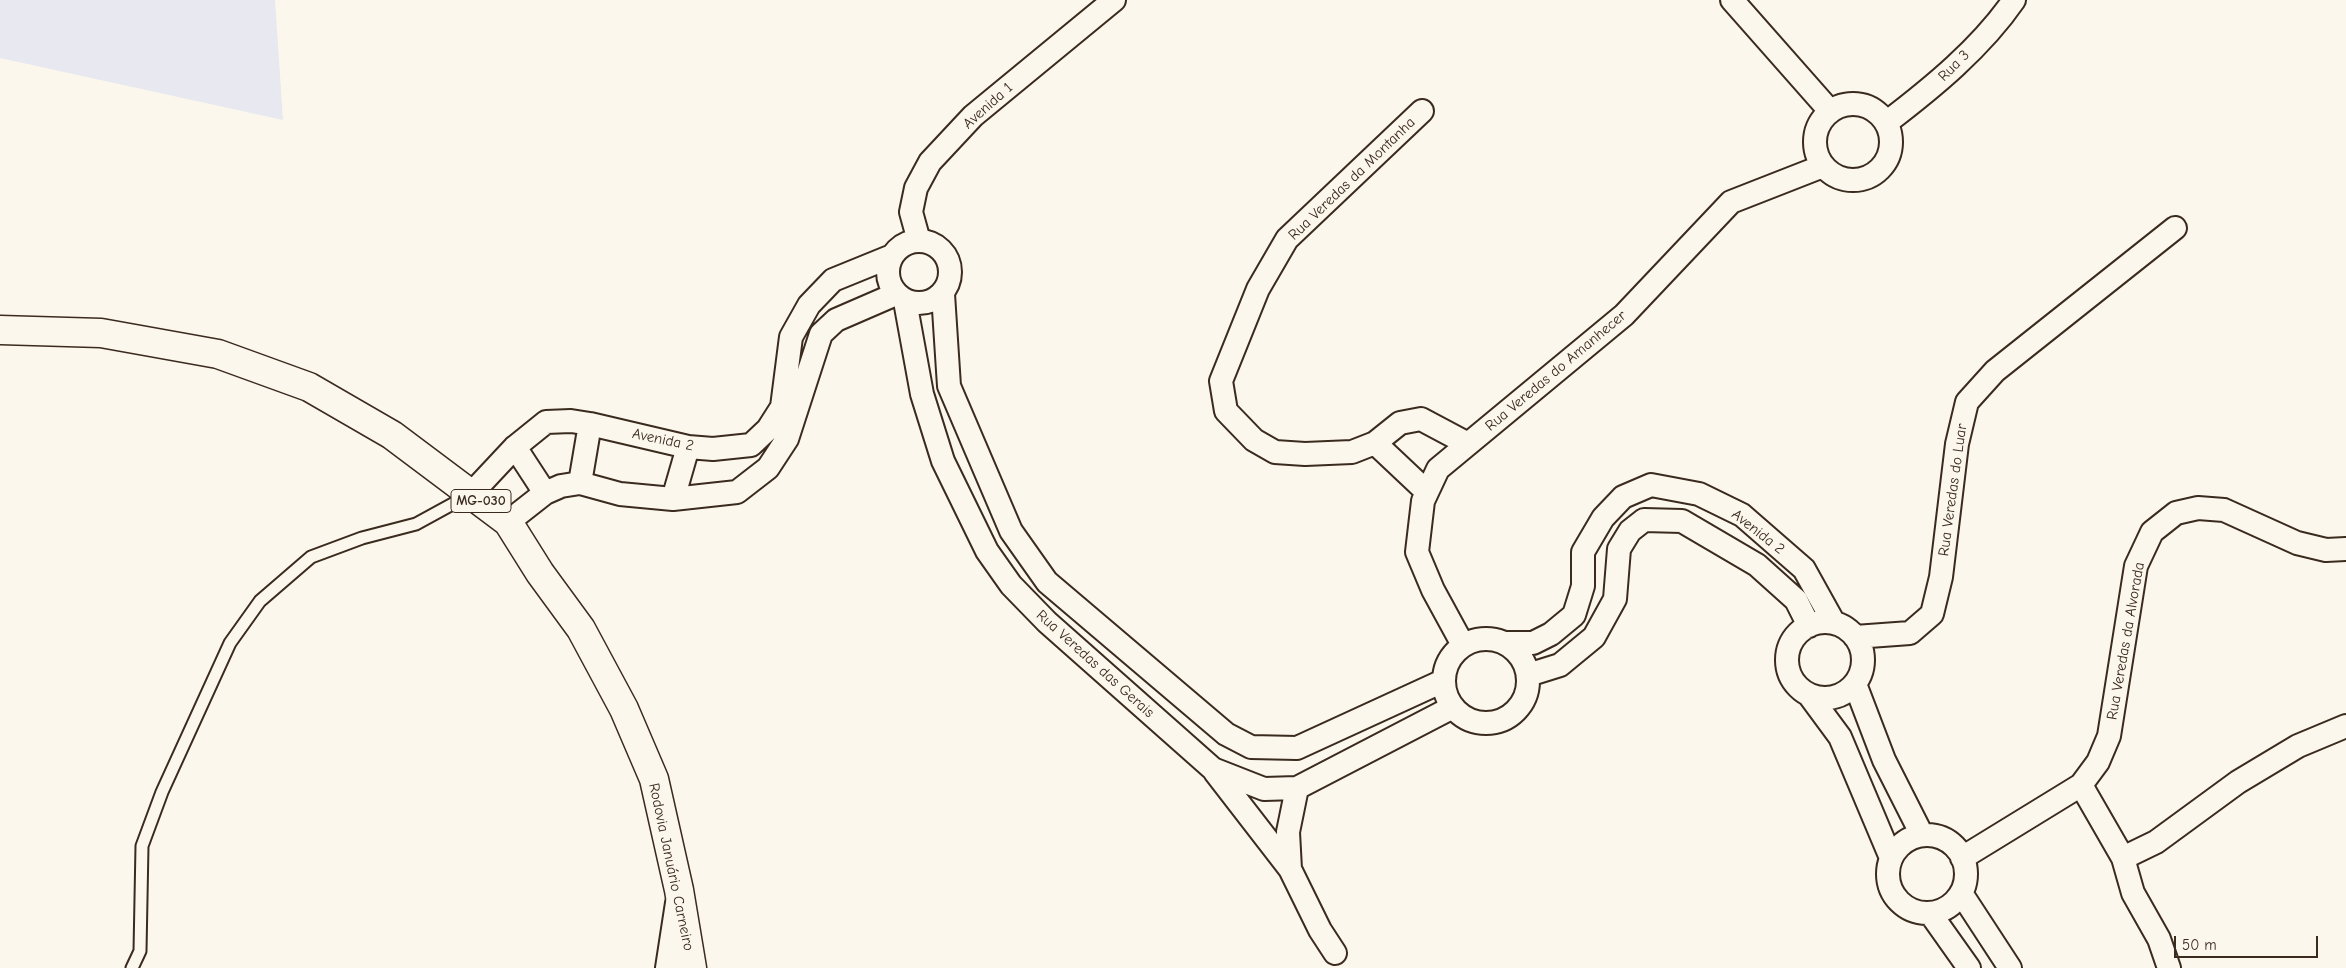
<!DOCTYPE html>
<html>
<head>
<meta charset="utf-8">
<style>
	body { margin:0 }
	#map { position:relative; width:2346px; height:968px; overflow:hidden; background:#fbf7ec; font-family:"Comic Neue",sans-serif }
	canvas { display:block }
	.scale { position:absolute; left:2174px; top:936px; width:144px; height:22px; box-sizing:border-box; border:2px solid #3b2a1e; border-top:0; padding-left:6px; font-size:15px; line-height:18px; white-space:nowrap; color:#3b2a1e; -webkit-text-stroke:4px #fbf7ec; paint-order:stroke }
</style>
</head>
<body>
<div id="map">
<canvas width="2346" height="968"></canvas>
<div class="scale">50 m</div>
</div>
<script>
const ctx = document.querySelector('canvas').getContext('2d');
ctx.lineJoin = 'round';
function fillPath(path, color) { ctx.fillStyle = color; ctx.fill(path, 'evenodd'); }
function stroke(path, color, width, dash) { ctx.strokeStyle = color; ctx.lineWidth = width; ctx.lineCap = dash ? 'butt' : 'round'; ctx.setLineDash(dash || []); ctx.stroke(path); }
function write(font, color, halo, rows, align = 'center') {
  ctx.font = font + ' "Comic Neue",sans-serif'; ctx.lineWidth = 4.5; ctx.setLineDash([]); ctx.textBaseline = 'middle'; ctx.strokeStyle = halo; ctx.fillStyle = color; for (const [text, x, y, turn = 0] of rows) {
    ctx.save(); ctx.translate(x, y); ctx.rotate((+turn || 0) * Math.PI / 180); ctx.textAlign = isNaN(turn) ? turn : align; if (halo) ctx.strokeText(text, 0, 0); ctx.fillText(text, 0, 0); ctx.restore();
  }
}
fillPath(new Path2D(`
	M0,0H275L283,120L0,58Z`), '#e8e9f0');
const service = new Path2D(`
	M132,968L140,951L142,846L162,792L230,643L260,601L311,557L362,538L416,524L469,495`);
const minor = new Path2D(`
	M1732,0L1830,111
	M1815 142a38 38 0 1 1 76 0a38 38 0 1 1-76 0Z
	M1422,111L1287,239L1258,289L1221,381L1226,411L1254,440L1275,452L1305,454L1352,452L1375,443L1400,423L1421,419L1468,444
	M1886,123C1932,88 1981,48 2014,0
	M888 272a31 31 0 1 1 62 0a31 31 0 1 1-62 0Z
	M919,241L911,212L916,188L930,162L973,116L1114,0
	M943,294L949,386L1011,531L1047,582L1226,734L1251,747L1297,748L1443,681
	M905,301L922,394L943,461L987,551L1011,585L1047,622L1213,769L1264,789L1297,788L1453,707
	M1375,443L1427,492
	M515,447L545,493
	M580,483L590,424
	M471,494L515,447L546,422L571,421L590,424L688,447L713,449L751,445L768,429L782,407L791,337L809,305L833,280L892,256
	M673,499L688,447
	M508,522L545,493L561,486L580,483L620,494L673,499L737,492L768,468L787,439L821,334L836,320L896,294
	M1787 660a38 38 0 1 1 76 0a38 38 0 1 1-76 0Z
	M1855,637L1910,633L1932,614L1941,577L1957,444L1967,402L1995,371L2175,228
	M1444 681a42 42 0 1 1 84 0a42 42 0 1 1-84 0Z
	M1505,643H1533L1551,634L1574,615L1583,586V552L1603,518L1623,497L1651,485L1699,494L1742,515L1804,569L1834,623
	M1463,645L1433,590L1417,552L1423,501L1438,469L1624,315L1731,202L1823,166
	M1528,675L1560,665L1594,637L1615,599L1619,549L1630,531L1644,520L1682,521L1757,565L1796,600L1809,626
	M1855,684L1884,760L1922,835
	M1809,695L1840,737L1891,858
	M1215,772L1290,869L1320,930L1335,953
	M2081,785L2123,858L2133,893L2159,939L2169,968
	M1888 874a39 39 0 1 1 78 0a39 39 0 1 1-78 0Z
	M1962,858L2081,785L2098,762L2109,736L2136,566L2152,532L2176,513L2198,508L2224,510L2297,543L2326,550L2346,549
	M2123,858L2156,842L2238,782L2298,746L2346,726
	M1290,869L1288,832L1297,788
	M1961,893L2010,968
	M1930,913L1969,968
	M667,968L677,903`);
const trunk = new Path2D(`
	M0,330L101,333L218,354L309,387L392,435L508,522L540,573L581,629L624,709L654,779L679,890L692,968`);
stroke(service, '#3b2a1e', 15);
stroke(minor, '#3b2a1e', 26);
stroke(trunk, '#3b2a1e', 31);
stroke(service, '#fbf7ec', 11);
stroke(minor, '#fbf7ec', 22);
stroke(trunk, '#fbf7ec', 28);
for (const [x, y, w] of [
	[481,501,60]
]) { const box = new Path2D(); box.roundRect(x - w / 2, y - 11.5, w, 23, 4); ctx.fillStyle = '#fbf7ec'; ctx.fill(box); stroke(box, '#3b2a1e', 1); }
write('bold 14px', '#3b2a1e', null, [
	["MG-030",481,501]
]);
write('15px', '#3b2a1e', '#fbf7ec', [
	["Rua 3",1954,66,-45],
	["Avenida 1",988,106,-42],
	["Rua Veredas da Montanha",1352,179,-44],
	["Rua Veredas do Amanhecer",1556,371,-40],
	["Avenida 2",663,440,12],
	["Rua Veredas do Luar",1953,490,-82],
	["Avenida 2",1758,532,38],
	["Rua Veredas da Alvorada",2126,641,-80],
	["Rua Veredas das Gerais",1095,664,42],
	["Rodovia Januário Carneiro",671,867,78]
]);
</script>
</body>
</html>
